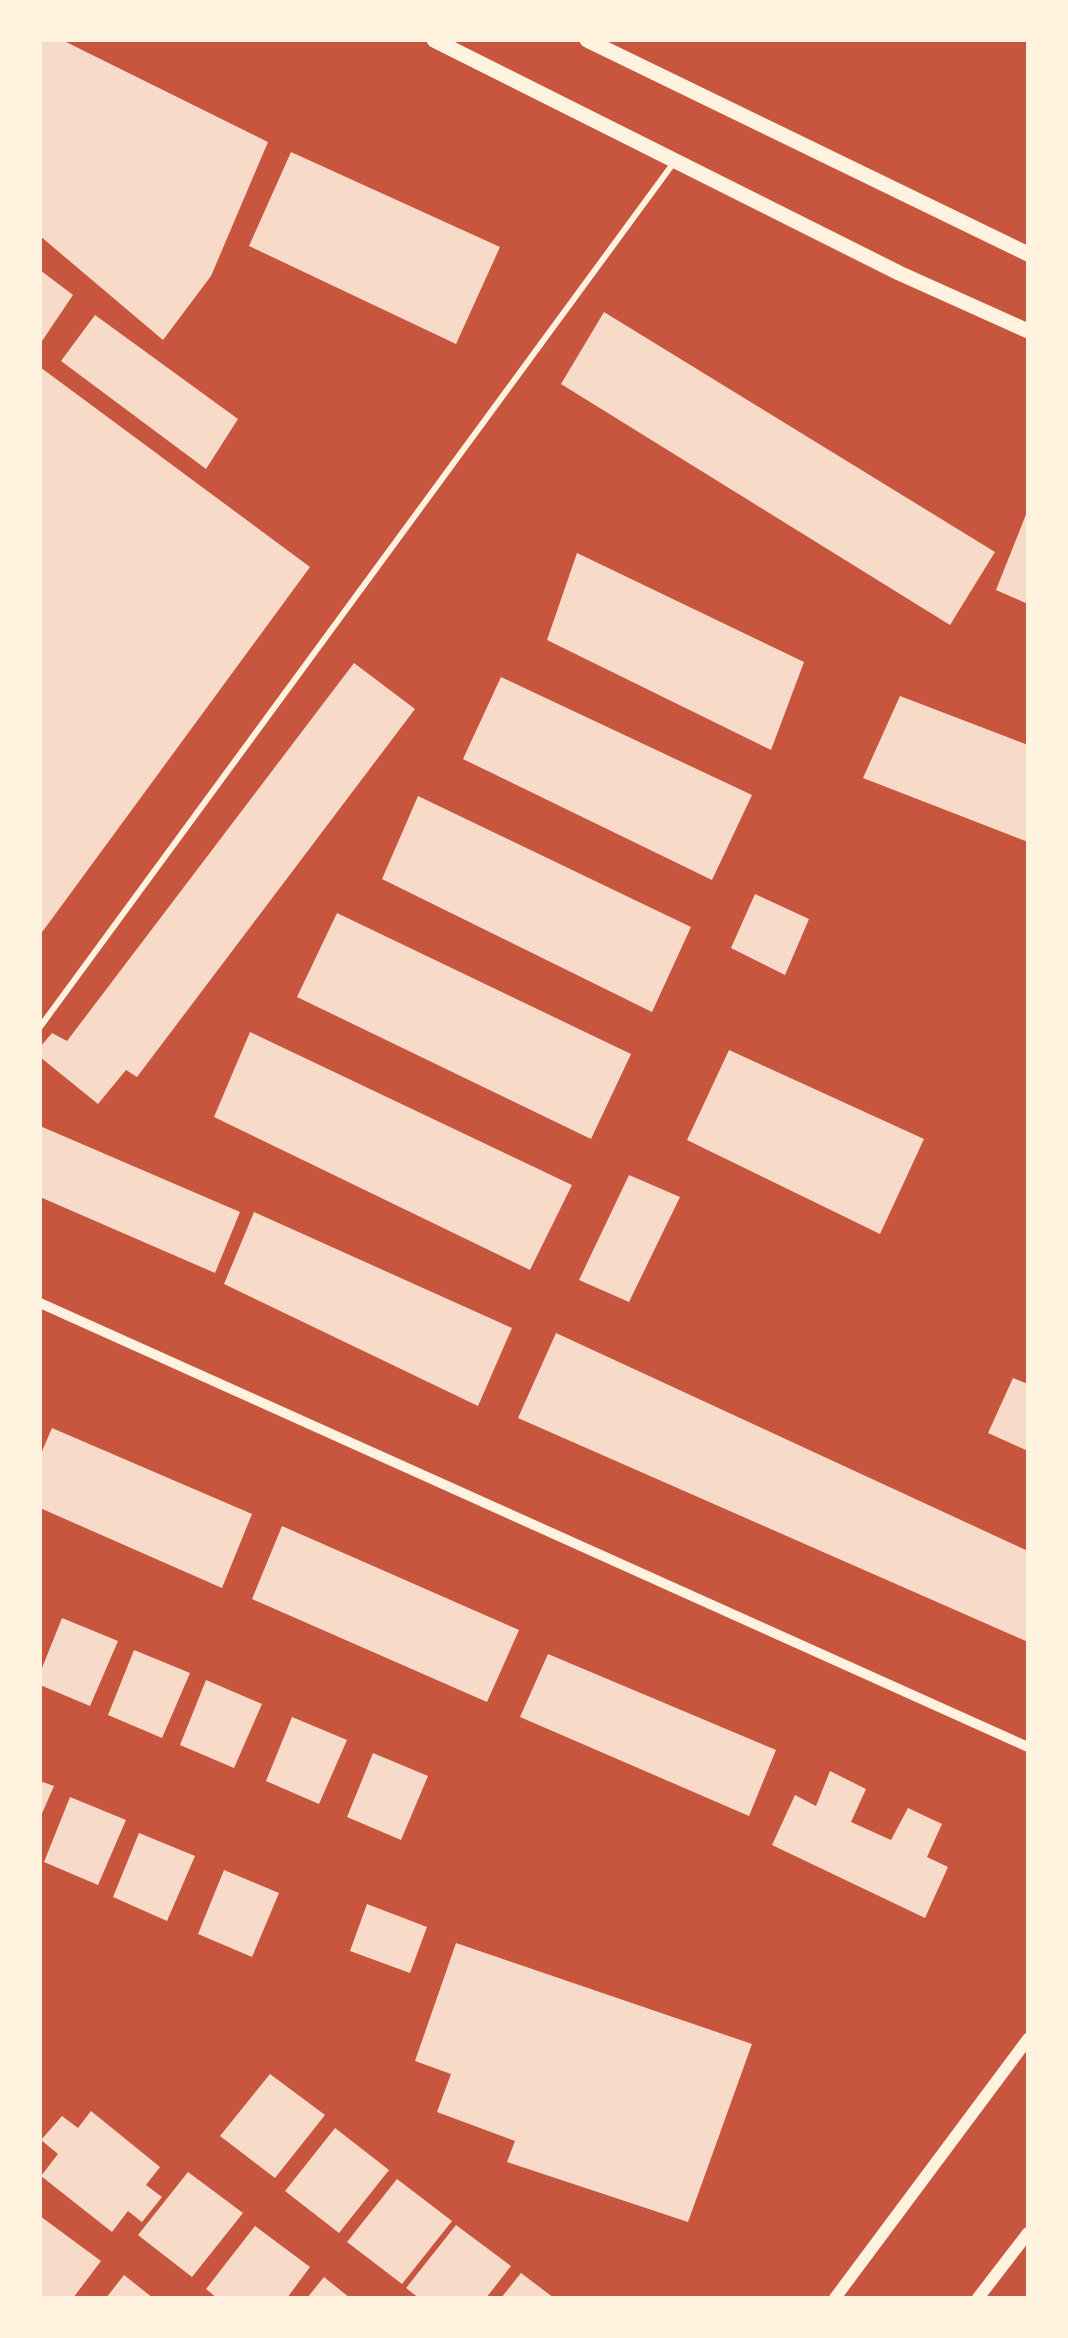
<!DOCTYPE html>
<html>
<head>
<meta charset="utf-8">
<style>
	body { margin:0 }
	#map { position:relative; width:1068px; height:2338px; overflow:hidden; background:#c8553d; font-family:Karla,sans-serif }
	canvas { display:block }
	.frame { position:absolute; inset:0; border:42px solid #fff3e0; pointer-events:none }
</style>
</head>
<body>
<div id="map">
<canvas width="1068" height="2338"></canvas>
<div class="frame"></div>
</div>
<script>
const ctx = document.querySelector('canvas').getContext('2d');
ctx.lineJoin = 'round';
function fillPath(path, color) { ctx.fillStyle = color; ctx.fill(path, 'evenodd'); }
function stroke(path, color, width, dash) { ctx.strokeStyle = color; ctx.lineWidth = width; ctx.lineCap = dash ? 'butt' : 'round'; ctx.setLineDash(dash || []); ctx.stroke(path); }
fillPath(new Path2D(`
	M40,40H62L268,142L211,276L163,340L40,236Z
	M291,152L500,247L456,344L249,246Z
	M40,270L73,295L40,344Z
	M604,312L995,552L950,625L561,384Z
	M95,315L238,419L206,469L61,361Z
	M40,367L310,567L40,935Z
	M1027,512H1028V604L996,590Z
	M577,553L804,662L771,750L547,640Z
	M354,663L415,709L137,1077L126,1070L98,1104L40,1057V1047L52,1033L67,1041Z
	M501,677L752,795L712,880L463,759Z
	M900,696L1028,745V842L863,778Z
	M418,796L691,927L652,1012L382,879Z
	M755,894L809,919L785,975L731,948Z
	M337,913L631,1054L591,1139L297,997Z
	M250,1032L572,1185L530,1270L214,1117Z
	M729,1050L924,1139L880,1234L687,1140Z
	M40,1126L240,1212L215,1273L40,1197Z
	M629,1175L680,1197L629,1302L579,1280Z
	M254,1212L512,1328L478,1406L224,1284Z
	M556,1333L1028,1551V1642L518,1418Z
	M1013,1378L1028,1384V1451L988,1433Z
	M52,1428L252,1514L222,1588L40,1508V1456Z
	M282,1526L519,1630L487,1702L252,1599Z
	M62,1618L118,1641L90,1706L40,1685V1673Z
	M134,1650L190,1673L162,1738L108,1715Z
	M548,1654L776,1750L749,1816L520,1717Z
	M206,1680L262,1704L234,1768L180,1745Z
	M292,1717L347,1740L319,1804L266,1781Z
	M373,1753L428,1776L401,1840L347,1817Z
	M830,1771L866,1789L851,1822L891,1840L908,1808L942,1824L927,1857L948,1867L925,1918L772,1845L795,1795L816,1806Z
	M40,1781L54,1786L40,1818Z
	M70,1797L126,1820L98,1885L44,1862Z
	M139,1833L195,1856L167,1921L113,1897Z
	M224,1870L279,1893L252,1957L198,1934Z
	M367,1904L427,1927L410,1973L350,1951Z
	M456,1943L752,2044L688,2222L507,2162L515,2141L437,2112L451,2074L415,2061Z
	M270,2074L325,2115L275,2178L220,2136Z
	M91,2111L160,2167L146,2185L162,2197L142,2222L128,2211L112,2232L41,2176L58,2154L41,2140L62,2116L78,2128Z
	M335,2128L389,2170L339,2233L285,2191Z
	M188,2172L243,2213L192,2277L138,2235Z
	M397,2179L452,2221L402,2284L347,2242Z
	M40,2216L101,2261L73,2298H40Z
	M456,2225L511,2266L486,2298H419L406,2288Z
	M255,2226L310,2267L287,2298H217L206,2289Z
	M521,2273L554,2298H501Z
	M124,2275L153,2298H106Z
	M324,2277L350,2298H307Z`), '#f7dbc8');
stroke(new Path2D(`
	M40,1027L675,161`), '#fff3e0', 6);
stroke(new Path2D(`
	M40,1303L1028,1747`), '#fff3e0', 10);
stroke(new Path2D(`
	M835,2298L1028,2039
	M978,2298L1028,2233`), '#fff3e0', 12);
stroke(new Path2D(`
	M434,40L899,273L1028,331
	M587,40L1028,254`), '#fff3e0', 15);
</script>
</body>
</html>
